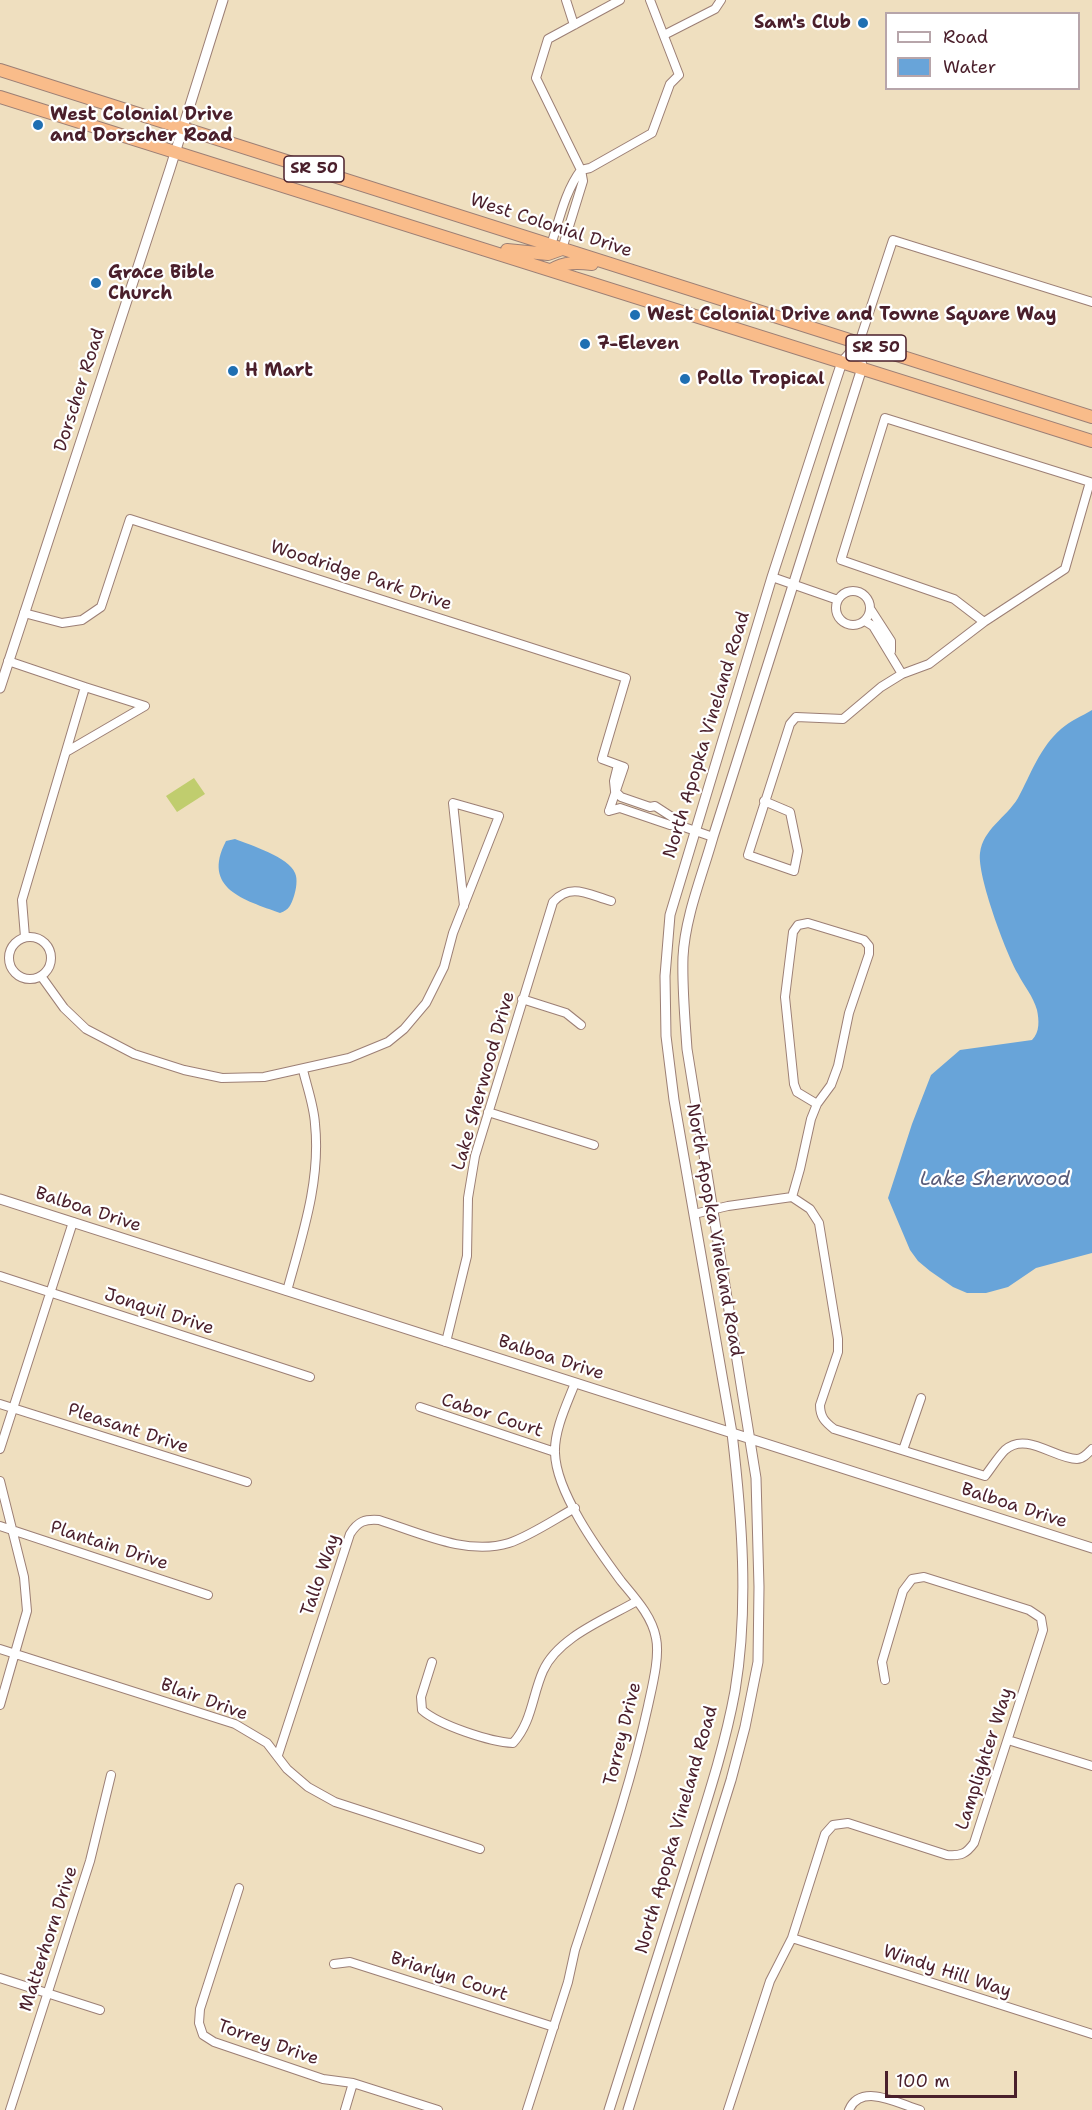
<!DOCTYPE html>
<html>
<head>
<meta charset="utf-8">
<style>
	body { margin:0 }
	#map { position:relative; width:1092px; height:2110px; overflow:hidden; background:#efdfbf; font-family:"Shantell Sans",sans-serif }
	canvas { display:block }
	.legend { position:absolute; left:885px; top:12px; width:195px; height:78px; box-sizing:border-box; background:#fff; border:2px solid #b7a5aa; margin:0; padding:8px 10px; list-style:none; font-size:18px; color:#4a1f2b }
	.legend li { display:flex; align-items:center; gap:12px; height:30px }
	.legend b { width:30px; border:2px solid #b7a5aa }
	.scale { position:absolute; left:885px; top:2071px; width:132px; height:27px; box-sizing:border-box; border:3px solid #4a1f2b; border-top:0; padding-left:8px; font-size:18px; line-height:21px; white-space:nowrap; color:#4a1f2b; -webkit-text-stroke:4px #fff; paint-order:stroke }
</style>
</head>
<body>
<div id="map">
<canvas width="1092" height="2110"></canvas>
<ul class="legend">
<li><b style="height:8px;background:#fff"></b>Road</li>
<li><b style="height:16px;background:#68a4d9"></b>Water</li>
</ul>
<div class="scale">100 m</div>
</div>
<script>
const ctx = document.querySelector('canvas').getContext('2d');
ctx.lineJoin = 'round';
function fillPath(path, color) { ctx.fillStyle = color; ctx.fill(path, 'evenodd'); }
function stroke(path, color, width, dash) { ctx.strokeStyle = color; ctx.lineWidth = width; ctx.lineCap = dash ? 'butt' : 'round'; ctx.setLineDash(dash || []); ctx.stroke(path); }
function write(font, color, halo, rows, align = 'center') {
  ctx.font = font + ' "Shantell Sans",sans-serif'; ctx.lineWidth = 4.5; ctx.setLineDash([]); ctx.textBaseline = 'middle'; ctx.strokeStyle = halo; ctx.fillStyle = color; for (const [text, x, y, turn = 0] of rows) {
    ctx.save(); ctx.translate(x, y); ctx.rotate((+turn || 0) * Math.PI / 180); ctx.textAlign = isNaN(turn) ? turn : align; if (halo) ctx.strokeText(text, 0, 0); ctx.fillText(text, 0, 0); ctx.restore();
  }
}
fillPath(new Path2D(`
	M194,778L205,794L177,812L166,796Z`), '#c0cd6e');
fillPath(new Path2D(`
	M1092,710V1253L1036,1268L1008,1287L986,1293H967L953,1287L930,1271L918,1261L910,1250L888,1198L912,1124L931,1075L960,1050L1032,1040C1040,1032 1039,1020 1037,1010C1033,996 1024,986 1018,974C1006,953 977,876 980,853C983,829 1006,818 1018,798C1031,774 1040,747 1061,729C1070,721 1082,716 1092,710Z
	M235,839C250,845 289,857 295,873C298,879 296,890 294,896C291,905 289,910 280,913C245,900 201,889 226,841Z`), '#68a4d9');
const minor = new Path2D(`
	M566,0L574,25
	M664,35L715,9L721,0
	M581,170L590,168L652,133L670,84L679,75L650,0
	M551,245C559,221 565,191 581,170
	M562,249L583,181L581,170L536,78L548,39L620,0
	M859,343L893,240L1092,302
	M885,418L1090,482L1065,569L984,622L954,599L841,560Z
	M772,577L838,600
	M836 608a17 17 0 1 1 34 0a17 17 0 1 1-34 0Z
	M871,610L891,641V651
	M24,613L62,623L82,620L101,607L130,519L626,678L602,759L624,767L609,811
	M865,621L873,626L902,674
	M8,661L85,687
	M618,765L614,781L615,791L621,797L650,807L655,806L675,819L681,826
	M764,801L790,812L798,851L794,871L748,855L790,724L796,717L843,719L881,687L902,674L929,664L984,622
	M609,811L620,808L670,825L681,826L713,837
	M9 958a21 21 0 1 1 42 0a21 21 0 1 1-42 0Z
	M25,937L22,900L85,687L145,706L66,752
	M41,976L64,1008L86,1029L134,1054L184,1070L222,1078L264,1077L349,1058L388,1042L404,1029L426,1003L444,967L453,933L499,816L453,803L464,906
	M522,999L566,1013L581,1025
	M488,1112L594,1145
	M792,1197L800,1169L811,1119L817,1104L831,1085L838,1066L849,1013L869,954V946L864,940L808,923L798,925L793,932L785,997L794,1084L797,1092L817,1104
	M694,1214L728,1206L792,1197L810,1209L819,1223L838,1339V1352L820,1405C820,1417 825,1422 834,1429L985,1476C992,1467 998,1457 1005,1450C1026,1431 1055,1459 1077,1459C1083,1459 1088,1453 1092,1449
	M0,1276L310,1377
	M287,1291C302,1236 321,1181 315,1124C314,1106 307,1087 303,1070
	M446,1342L467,1256L468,1198L475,1156L553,902C571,882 589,895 611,901
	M0,1404L247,1482
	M420,1407L555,1452
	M0,1449L73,1222
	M903,1450L921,1398
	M0,1481L24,1577L27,1611L0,1705
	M0,1526L208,1595
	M0,1649L235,1724L267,1743L287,1769L308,1787L335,1802L480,1849
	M432,1662L421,1697L422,1710C439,1725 490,1742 513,1743C532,1722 532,1696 543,1671C558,1637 606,1619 637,1601
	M1008,1740L1092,1766
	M278,1755L350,1534C358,1521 365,1519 379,1520C420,1533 467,1556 509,1543C530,1536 555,1519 575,1508
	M239,1888L200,2009L199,2023L203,2035L214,2042L323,2079L353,2083L438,2110
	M792,1938L1092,2034
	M334,1964L350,1962L554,2027
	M0,1978L100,2010
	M10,2110L90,1861L111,1775
	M345,2110L353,2083
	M527,2110L568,1982L575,1950C601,1870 630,1788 648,1706C652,1687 660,1657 656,1638C652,1616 635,1598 621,1581C598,1550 556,1492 555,1453C554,1430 567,1404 575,1383
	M728,2110L770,1981L792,1938L825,1834L833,1825L848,1823L947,1855C961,1856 966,1854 974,1843L1043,1630L1041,1618L1029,1610L924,1577L912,1579L903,1591L882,1662L885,1680
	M849,2110C861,2082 899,2104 920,2110`);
const tertiary = new Path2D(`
	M0,688L170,169L223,0
	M0,1199L1092,1548
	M609,2110C634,2029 660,1948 686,1867C704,1809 724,1751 735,1691C749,1606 742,1518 732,1433L674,1100L666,1036L665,976L670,915L772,577L837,377L842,362L859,343
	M628,2110L731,1780L745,1727L758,1662L759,1587L756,1478L687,1049C685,1019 682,988 683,957C685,917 702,876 713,837L862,368L859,343`);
const trunk = new Path2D(`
	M0,70L1092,417
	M0,97L1092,441
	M507,250L548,254L562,249
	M551,270C565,262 576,262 592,264`);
stroke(minor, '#9c7f75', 10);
stroke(tertiary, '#9c7f75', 11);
stroke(trunk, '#9c7f75', 14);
stroke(minor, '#fff', 8);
stroke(tertiary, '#fff', 9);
stroke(trunk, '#f9bc8a', 12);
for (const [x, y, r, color] of [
	[863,23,6,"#1f6fb2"],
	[38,125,6,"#1f6fb2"],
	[96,283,6,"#1f6fb2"],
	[635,315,6,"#1f6fb2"],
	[585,344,6,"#1f6fb2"],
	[233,371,6,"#1f6fb2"],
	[685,379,6,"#1f6fb2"]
]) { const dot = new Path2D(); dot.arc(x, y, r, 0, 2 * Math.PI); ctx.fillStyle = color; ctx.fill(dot); stroke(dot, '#fff', 2); }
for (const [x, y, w] of [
	[314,169,60],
	[876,348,60]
]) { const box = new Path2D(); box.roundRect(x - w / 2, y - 13, w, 26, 4.5); ctx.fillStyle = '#fff'; ctx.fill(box); stroke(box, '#4a1f2b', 1.5); }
write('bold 16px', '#4a1f2b', null, [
	["SR 50",314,169],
	["SR 50",876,348]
]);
write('bold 18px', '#4a1f2b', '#fff', [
	["Sam's Club",851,23,"right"],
	["West Colonial Drive",50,115],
	["and Dorscher Road",50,136],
	["Grace Bible",108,273],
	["Church",108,294],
	["West Colonial Drive and Towne Square Way",647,315],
	["7-Eleven",597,344],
	["H Mart",245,371],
	["Pollo Tropical",697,379]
], 'left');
write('18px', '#4a1f2b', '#fff', [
	["West Colonial Drive",551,226,18],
	["Dorscher Road",80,390,-72],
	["Woodridge Park Drive",361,576,18],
	["North Apopka Vineland Road",707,735,-73],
	["Lake Sherwood Drive",484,1081,-74],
	["Balboa Drive",88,1210,18],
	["North Apopka Vineland Road",714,1230,80],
	["Jonquil Drive",159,1312,18],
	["Balboa Drive",551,1358,18],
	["Cabor Court",492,1416,18],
	["Pleasant Drive",128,1429,18],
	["Balboa Drive",1014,1506,18],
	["Plantain Drive",109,1546,18],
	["Tallo Way",321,1575,-71],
	["Blair Drive",204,1700,20],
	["Torrey Drive",623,1734,-76],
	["Lamplighter Way",985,1759,-72],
	["North Apopka Vineland Road",677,1830,-74],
	["Matterhorn Drive",49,1939,-72],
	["Windy Hill Way",947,1972,18],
	["Briarlyn Court",449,1977,18],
	["Torrey Drive",268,2043,19]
]);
write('italic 20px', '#585b79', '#fff', [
	["Lake Sherwood",995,1180]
]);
</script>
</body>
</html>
